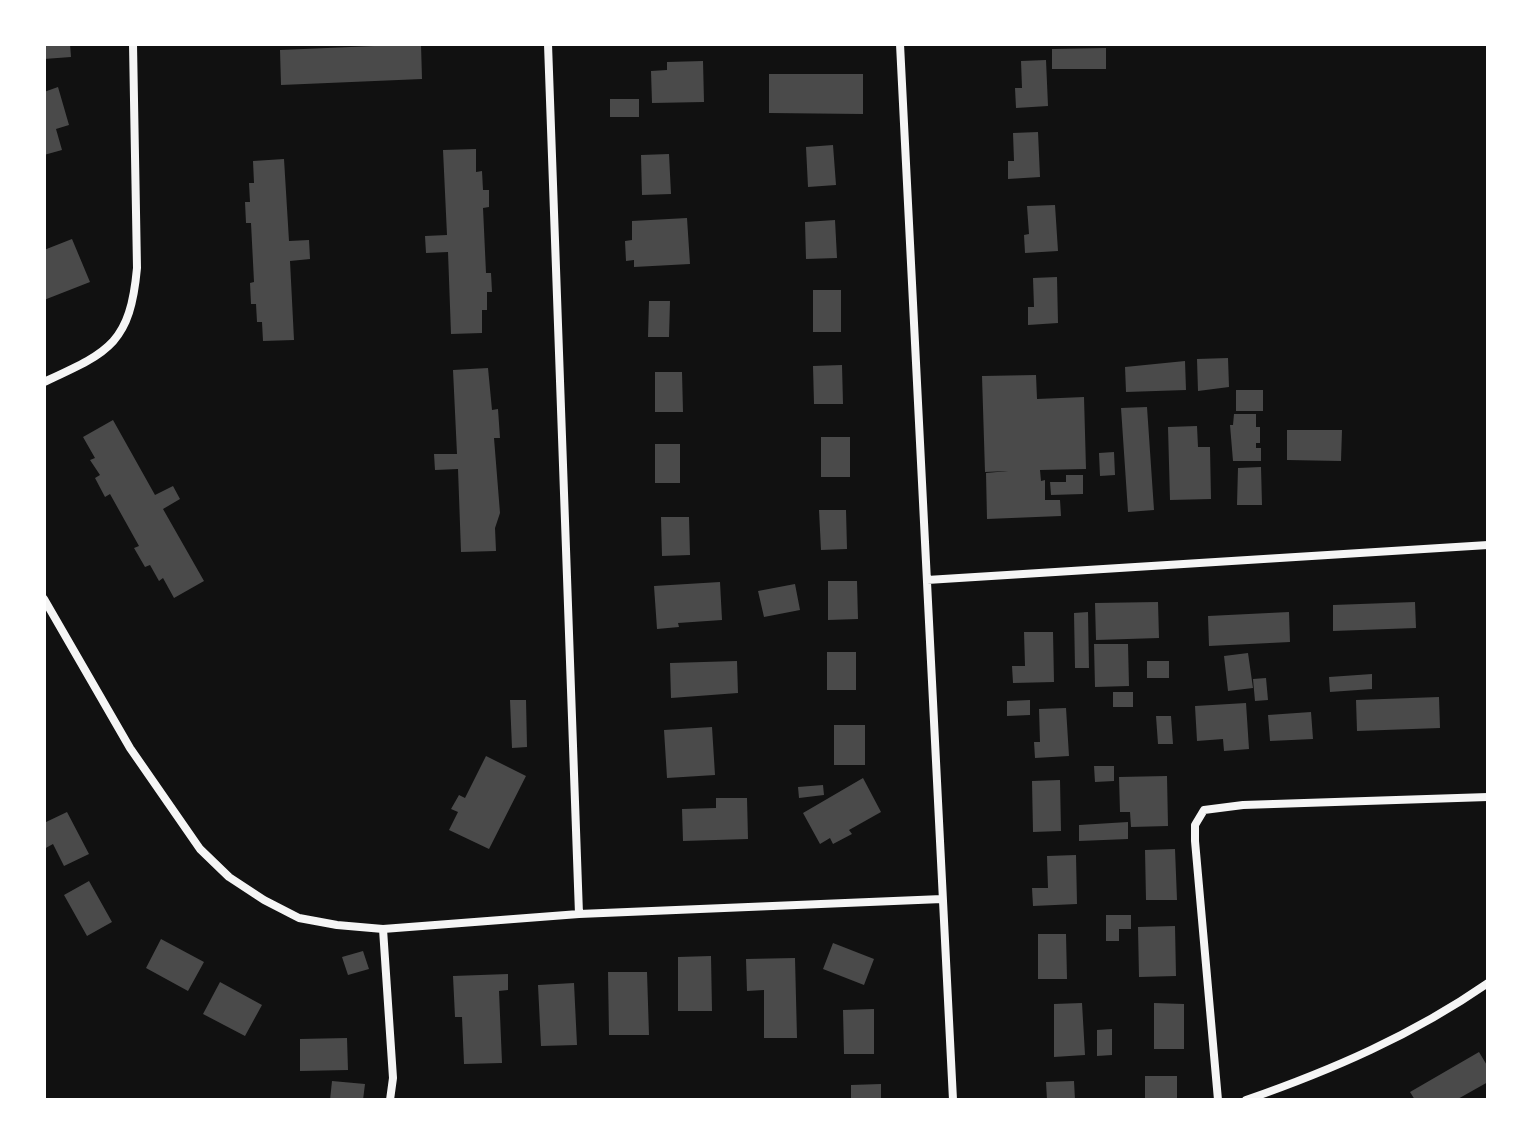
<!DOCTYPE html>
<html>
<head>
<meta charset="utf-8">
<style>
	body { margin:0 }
	#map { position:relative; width:1532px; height:1144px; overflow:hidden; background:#111; font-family:Literata,serif }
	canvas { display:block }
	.frame { position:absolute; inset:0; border:46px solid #fff; pointer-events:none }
</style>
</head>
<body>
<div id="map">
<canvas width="1532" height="1144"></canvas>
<div class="frame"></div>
</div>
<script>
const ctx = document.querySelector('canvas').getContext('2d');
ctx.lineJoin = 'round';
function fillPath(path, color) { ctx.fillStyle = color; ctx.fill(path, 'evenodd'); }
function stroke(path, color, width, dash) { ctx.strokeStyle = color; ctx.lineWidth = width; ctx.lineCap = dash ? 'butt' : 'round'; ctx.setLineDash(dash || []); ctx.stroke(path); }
fillPath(new Path2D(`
	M44,44H70L71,57L44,59Z
	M421,44L422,79L281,85L280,50Z
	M1106,48V69H1052V49Z
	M1046,60L1048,106L1016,108L1015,88H1022L1021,61Z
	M703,61L704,102L652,103L651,71L667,70V62Z
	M769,74H863V114L769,113Z
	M58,87L69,125L56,129L62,150L44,155V92Z
	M610,99H639V117H610Z
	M1038,132L1040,177L1008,179V161H1014L1013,133Z
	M833,145L836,185L808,187L806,147Z
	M476,149V172L482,171L483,190H489V207L483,208L486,273H491L492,292H487V310H482V333L451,334L448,252L426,253L425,236L447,235L443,150Z
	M669,154L671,194L642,195L641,155Z
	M284,159L289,241L309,240L310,259L290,261L294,340L263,341L262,322H257L256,304H251L250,283L254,282L251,223H246L245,202H250L249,183H254L253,161Z
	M1055,205L1058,251L1025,253L1024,235L1029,234L1027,206Z
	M687,218L690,264L634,267V260L626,261L625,241L632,240V221Z
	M835,220L837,258L806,259L805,222Z
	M72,239L90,282L44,300V250Z
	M1057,277L1058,323L1028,325V307H1034L1033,278Z
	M813,290H841V332H813Z
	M649,301H670L669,337H648Z
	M1228,358L1229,387L1198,391L1197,359Z
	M1185,361L1186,390L1126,392L1125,367Z
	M842,365L843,404H814L813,366Z
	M488,368L492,410L498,409L500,438H494L500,513L495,528L496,551L461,552L458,469L435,470L434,454H457L453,370Z
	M655,372H682L683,412H655Z
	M1036,375L1037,399L1084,397L1086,469L1040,470L1041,481L1045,480V500H1060L1061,516L987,519L986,473L1008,471L985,472L982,376Z
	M1236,390H1263V411H1236Z
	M1147,407L1154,510L1128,512L1121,408Z
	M1234,414H1256V427H1260V443H1256V448H1261V461H1233L1230,425H1233Z
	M113,420L155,495L173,486L180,499L163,509L204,581L174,598L163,578L159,581L150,565L145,567L134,548L139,546L110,494L105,497L95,478L100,475L90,460L95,458L83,437Z
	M1197,426L1198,447H1210L1211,499L1170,500L1168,427Z
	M1287,430H1342L1341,461L1287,460Z
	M821,437H850V477H821Z
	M655,444H680V483H655Z
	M1114,452L1115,475L1100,476L1099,453Z
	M1261,467L1262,505H1237L1238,468Z
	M1066,475H1083V494L1051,495L1050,482H1066Z
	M819,510H846L847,549L821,550Z
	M661,517H689L690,555L662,556Z
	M828,581H857L858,619L828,620Z
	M720,582L722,620L678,623L679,627L657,629L654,586Z
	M795,584L800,610L764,617L758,591Z
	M1158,602L1159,638L1096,640L1095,603Z
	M1415,602L1416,628L1333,631V605Z
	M1088,612L1089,668H1075L1074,613Z
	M1289,612L1290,642L1209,646L1208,616Z
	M1024,632H1053L1054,682L1013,683L1012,666H1025Z
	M1094,644H1128L1129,686L1095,687Z
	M827,652H856V690H827Z
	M1248,653L1253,688L1228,691L1224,656Z
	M737,661L738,693L671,698L670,663Z
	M1147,661H1169V678H1147Z
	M1372,674V689L1330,692L1329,677Z
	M1266,678L1268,700L1255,701L1253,679Z
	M1113,692H1133V707H1113Z
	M1439,697L1440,728L1357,731L1356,700Z
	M510,700H526L527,747L512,748Z
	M1030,700V715L1007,716V701Z
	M1246,703L1249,749L1224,751L1223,739L1197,741L1195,706Z
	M1066,708L1069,756L1035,758L1034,742H1040L1039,709Z
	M1311,712L1313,739L1270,741L1268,715Z
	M1156,716H1171L1173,744H1158Z
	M834,725H865V765H834Z
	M712,727L715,775L667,778L664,730Z
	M486,756L526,776L489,849L449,830L458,812L451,809L459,795L465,798Z
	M1094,766H1114V781L1095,782Z
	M1167,776L1168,826L1131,827L1130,812H1120L1119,777Z
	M863,778L881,812L849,830L852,834L833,844L830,838L820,844L803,813Z
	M1060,780L1061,831L1033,832L1032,781Z
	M823,785L824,795L799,798L798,787Z
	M716,798H747L748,839L683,841L682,809L716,808Z
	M67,812L89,854L64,866L53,844L44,849V823Z
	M1128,822V839L1079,841V825Z
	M1175,849L1177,900H1146L1145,850Z
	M1076,855L1077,904L1033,906L1032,888H1048L1047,856Z
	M89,881L112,922L87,936L64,895Z
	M1106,915H1131V929H1119V941H1106Z
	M1175,926L1176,976L1139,977L1138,927Z
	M1038,934H1066L1067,979H1038Z
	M161,939L204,962L188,991L146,968Z
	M833,943L874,959L864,985L823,969Z
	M363,951L369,969L348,975L342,957Z
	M711,956L712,1011H678V957Z
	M795,958L797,1038H764V990L747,991L746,959Z
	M608,972H647L649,1035H609Z
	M508,974V990L499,991L502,1063L464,1064L462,1017H455L453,976Z
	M220,982L262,1005L245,1036L203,1014Z
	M574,983L577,1045L541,1046L538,985Z
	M1082,1003L1085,1055L1054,1057V1004Z
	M1154,1003L1184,1004V1049H1154Z
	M874,1009V1054H844L843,1010Z
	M1112,1029V1055L1097,1056V1030Z
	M347,1038L348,1070L300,1071V1039Z
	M1479,1052L1488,1067V1082L1456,1100H1415L1410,1092Z
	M1145,1076H1177V1100H1145Z
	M332,1081L365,1084L363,1100H330Z
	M1074,1081L1075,1100H1047L1046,1082Z
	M881,1084V1100H851V1085Z`), '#4a4a4a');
stroke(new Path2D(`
	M548,44L579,914
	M900,44L953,1100
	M44,382C109,352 130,344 137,268L133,44
	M927,580L1488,545
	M44,599L130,748L200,849L229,877L264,900L299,918L337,925L383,929L579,914L942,899
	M383,929L393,1078L390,1100
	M1218,1100L1195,841V825L1204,810L1243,805L1488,797
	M1246,1100C1332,1070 1413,1035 1488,983`), '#f5f5f5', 8);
</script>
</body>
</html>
